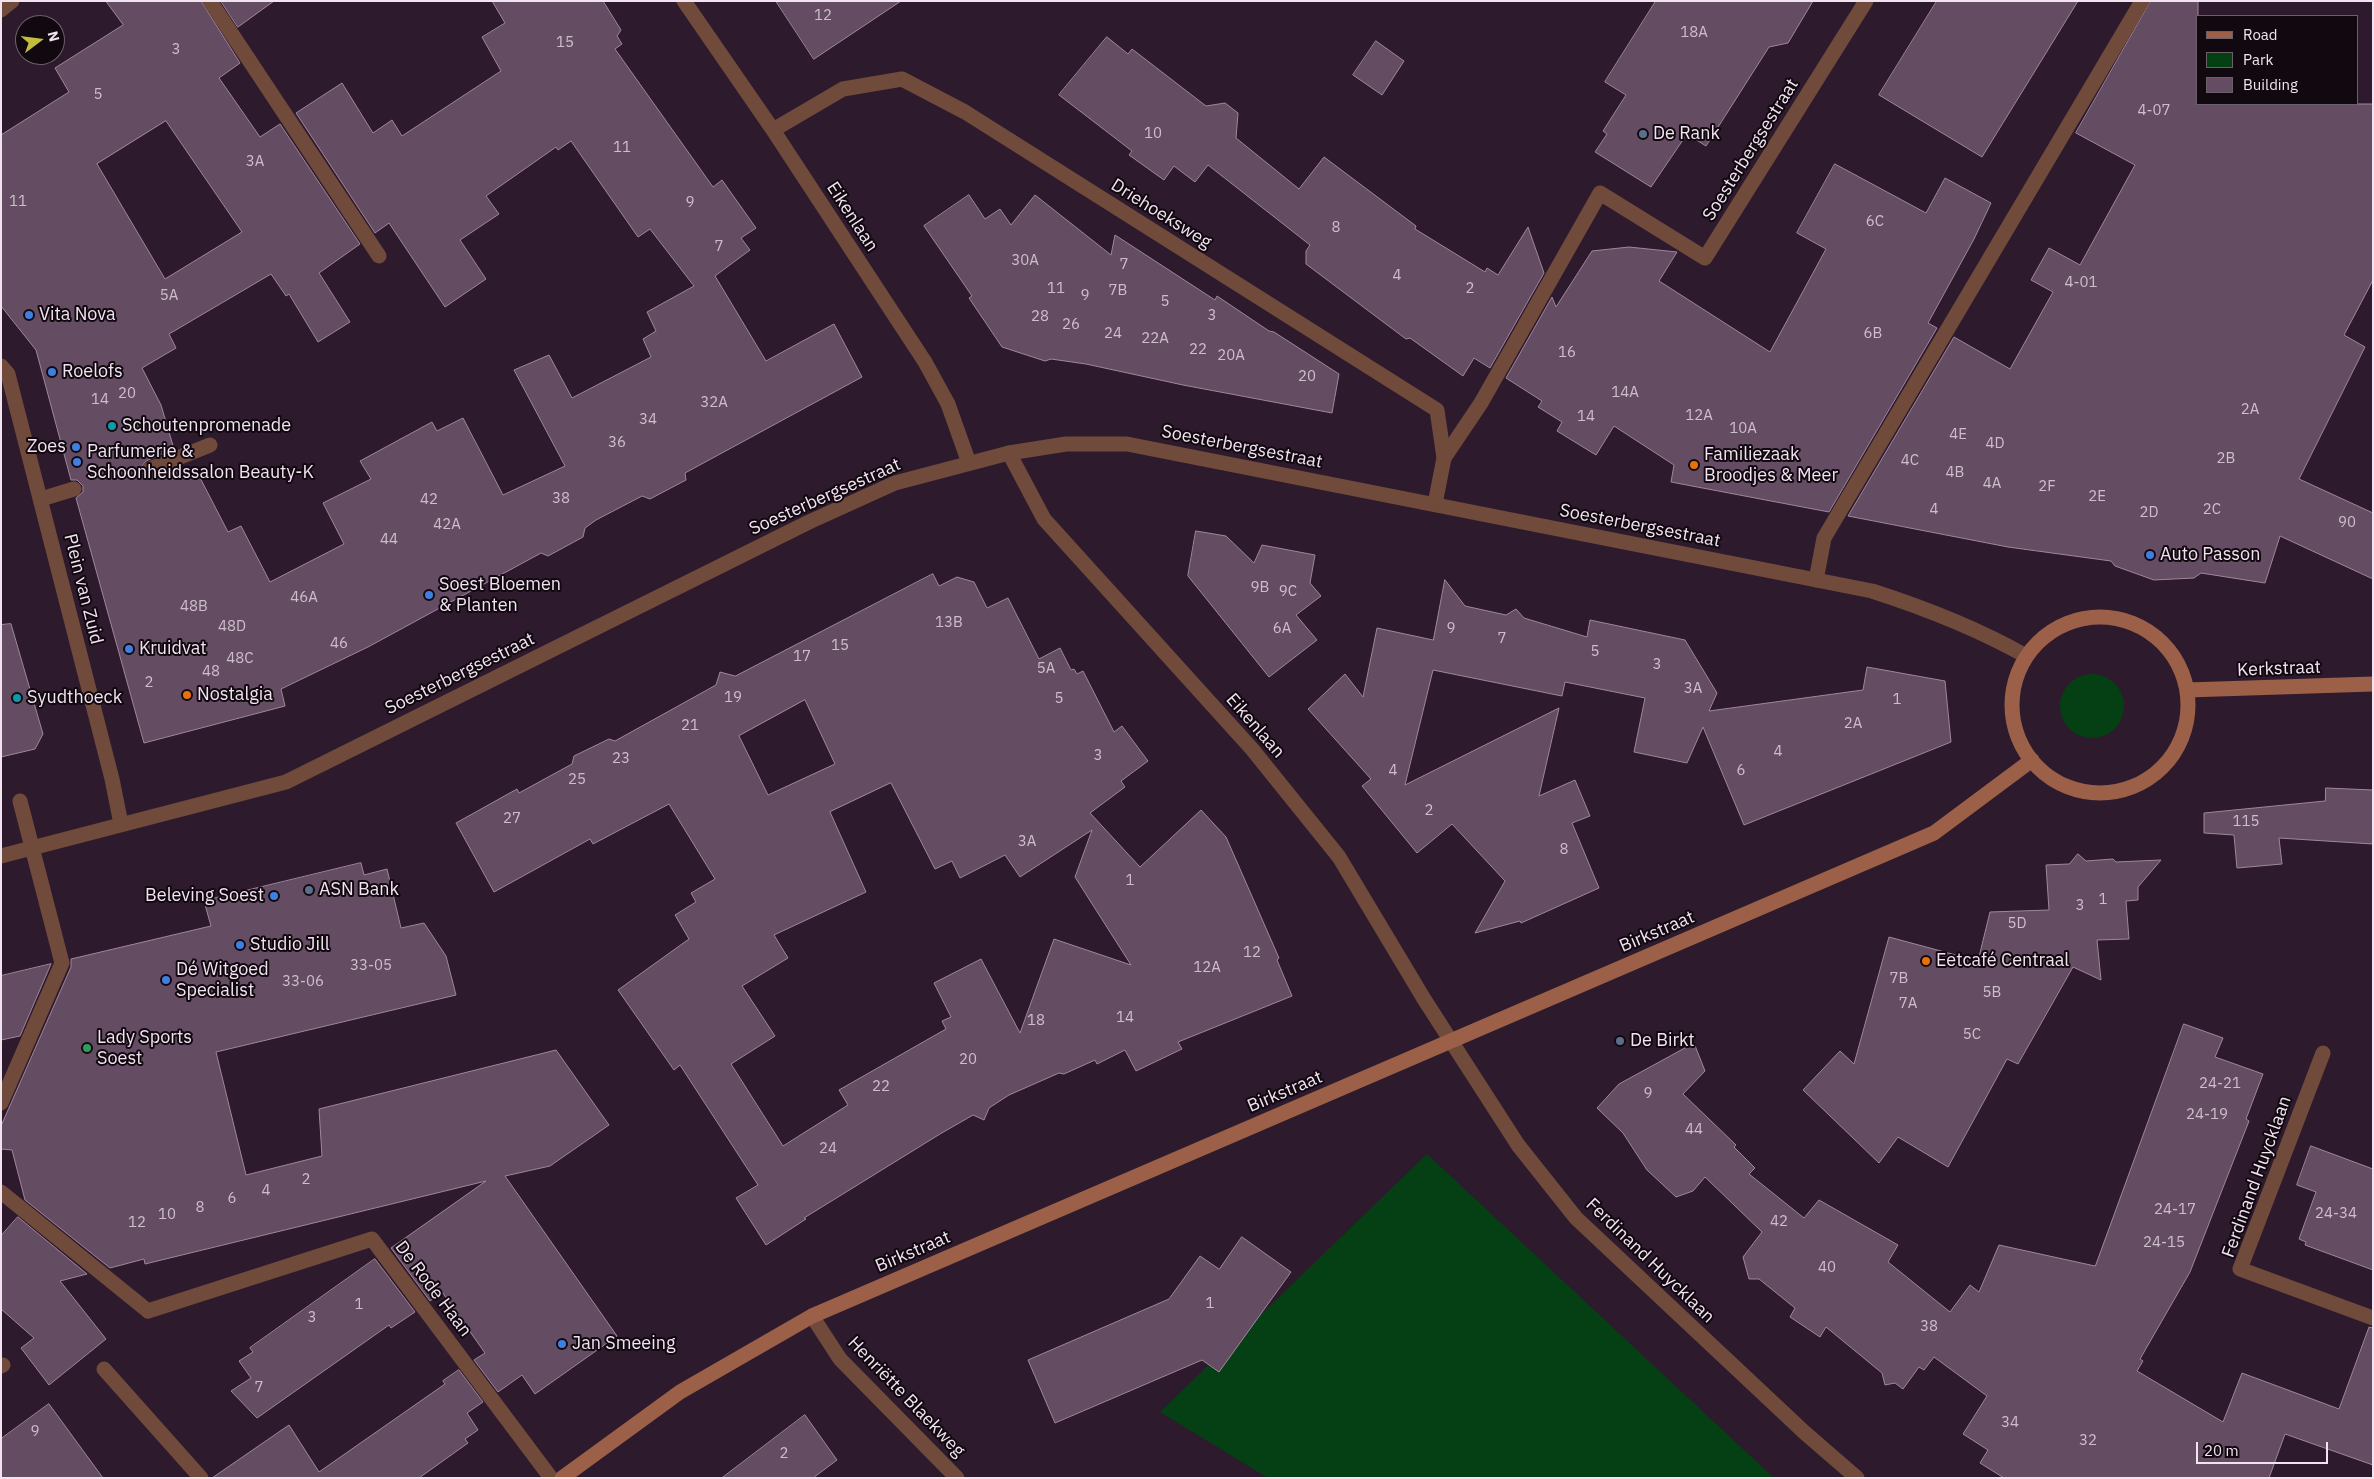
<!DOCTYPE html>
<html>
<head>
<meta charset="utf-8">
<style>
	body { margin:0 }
	#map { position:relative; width:2374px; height:1479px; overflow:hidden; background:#2e1a2d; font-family:"IBM Plex Sans",sans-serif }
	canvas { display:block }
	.frame { position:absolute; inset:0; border:2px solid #f1e4f0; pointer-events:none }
	.legend { position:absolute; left:2196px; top:15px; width:162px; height:90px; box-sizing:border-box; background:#110810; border:1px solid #6b606a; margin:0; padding:6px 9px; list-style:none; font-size:15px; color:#f1e4f0 }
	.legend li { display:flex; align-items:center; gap:10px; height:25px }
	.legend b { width:25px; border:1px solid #6b606a }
	.north { position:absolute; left:15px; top:15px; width:50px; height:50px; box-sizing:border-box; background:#110810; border:1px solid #6b606a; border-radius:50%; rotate:75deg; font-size:14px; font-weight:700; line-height:20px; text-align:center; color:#f1e4f0 }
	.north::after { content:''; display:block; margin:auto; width:18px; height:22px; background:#c3bd3e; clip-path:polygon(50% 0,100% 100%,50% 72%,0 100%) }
	.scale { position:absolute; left:2196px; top:1442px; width:132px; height:22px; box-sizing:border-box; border:2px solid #f1e4f0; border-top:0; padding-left:6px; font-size:15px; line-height:18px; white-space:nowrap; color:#f1e4f0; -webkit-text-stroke:4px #110810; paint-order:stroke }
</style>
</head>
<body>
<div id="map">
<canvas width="2374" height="1479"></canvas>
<div class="frame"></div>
<ul class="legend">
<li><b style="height:6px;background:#9b6047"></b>Road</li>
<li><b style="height:14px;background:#053f14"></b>Park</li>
<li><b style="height:14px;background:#644d62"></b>Building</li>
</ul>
<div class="north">N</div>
<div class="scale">20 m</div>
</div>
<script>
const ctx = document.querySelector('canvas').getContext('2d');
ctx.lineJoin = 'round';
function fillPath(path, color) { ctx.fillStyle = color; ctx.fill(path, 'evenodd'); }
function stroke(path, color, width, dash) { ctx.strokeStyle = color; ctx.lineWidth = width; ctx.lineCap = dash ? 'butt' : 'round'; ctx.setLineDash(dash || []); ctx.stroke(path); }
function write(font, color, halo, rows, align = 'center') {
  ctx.font = font + ' "IBM Plex Sans",sans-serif'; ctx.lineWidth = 4; ctx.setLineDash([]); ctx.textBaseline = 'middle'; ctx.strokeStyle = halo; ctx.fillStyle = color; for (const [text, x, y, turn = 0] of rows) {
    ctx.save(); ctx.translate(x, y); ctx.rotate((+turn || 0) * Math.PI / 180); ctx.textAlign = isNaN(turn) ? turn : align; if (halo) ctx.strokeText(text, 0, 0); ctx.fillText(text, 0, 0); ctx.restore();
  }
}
fillPath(new Path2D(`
	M2060 706a32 32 0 1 1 64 0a32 32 0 1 1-64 0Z
	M1427,1154L1774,1478H1268L1160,1412Z`), '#053f14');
const building = new Path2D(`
	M106,1H201L240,63L219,78L260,137L280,124L360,244L319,273L350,322L318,342L289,294L286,296L271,274L169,334L176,348L142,368L161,405L174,449L146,461L141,467L142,473L149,478L179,468L180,472L195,468L228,532L241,526L270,582L344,544L323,503L371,479L360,461L432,422L437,431L463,418L503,495L565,466L514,370L549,355L572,398L651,357L643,339L656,331L647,312L694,286L650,229L638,237L571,141L558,150L556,147L486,196L499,214L460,240L486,279L445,307L389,223L375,233L296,113L342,83L373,133L392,120L402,136L501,71L482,37L505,23L492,1H603L621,30L617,36L622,44L615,49L713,187L722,180L756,228L741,238L750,250L715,276L766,361L834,324L862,377L685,473L686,480L650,499L642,496L596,520L585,528L583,537L548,556L541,553L368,647L281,689L285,706L144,743L76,498L83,492V486L77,480H71L36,350L1,306V135L69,92L55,68L123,25ZM166,121L242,232L165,279L97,164Z
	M221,1H274L238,27Z
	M776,1H901L814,59Z
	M1656,1H1813L1788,43L1769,47L1706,146L1687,134L1651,187L1595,152L1607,134L1603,131L1626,95L1605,82Z
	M1937,1H2078L1982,157L1879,95Z
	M2151,1H2198V104H2373V280L2344,335L2365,347L2299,479L2373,513V579L2280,536L2265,583L2201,573L2194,578L2154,580L2115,566L2111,561L2008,547L1848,516L1954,337L2010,369L2053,292L2031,280L2049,248L2080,265L2135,165L2076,133Z
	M1107,37L1128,54L1132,49L1206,106L1225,103L1238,113L1236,138L1299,189L1324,157L1416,226L1415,229L1485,272L1487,268L1498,275L1528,227L1544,273L1490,368L1474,358L1463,376L1410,338L1406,339L1306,264V251L1310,245L1208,165L1195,182L1174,166L1164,180L1129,155L1132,151L1059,95Z
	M1376,41L1404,61L1382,95L1353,75Z
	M1835,164L1926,213L1945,178L1991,203L1974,239L1928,323L1937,328L1829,512L1671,482L1674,465L1614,426L1596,455L1557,431L1562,422L1538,407L1542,401L1506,378L1552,297L1556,307L1592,251L1629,247L1677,252L1659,281L1770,352L1826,249L1797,233Z
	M969,195L985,219L1000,209L1011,225L1035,195L1111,255L1115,235L1215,300L1217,296L1269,331L1274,332L1339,374L1332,413L1183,385L1086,364L1051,359L1045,361L1002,347L969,298L972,296L924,226Z
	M1196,531L1226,536L1254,563L1262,545L1315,555L1310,583L1321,596L1296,615L1317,640L1269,677L1188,576Z
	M933,574L939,586L957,577L974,582L987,608L1008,598L1039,659L1060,648L1071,670L1074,669L1077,674L1083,671L1114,732L1122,726L1148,761L1121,781L1125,787L1090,813L1140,867L1201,810L1226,837L1279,958L1277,960L1292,996L1178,1042L1182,1049L1136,1071L1125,1050L1097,1064L1095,1060L1064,1074L1059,1073L1009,1095L989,1108L984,1120L973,1115L940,1134L804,1218L806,1219L766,1245L736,1198L758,1185L680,1065L674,1070L618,990L689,939L675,915L696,902L691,893L715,879L669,804L593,844L590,839L494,892L456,823L517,789L519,793L572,764L574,756L609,739L615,741L716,685L720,672L735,676ZM805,700L835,764L768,795L739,736ZM891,783L935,869L952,861L960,878L1005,855L1020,877L1092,830L1075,877L1131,965L1054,939L1020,1033L981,959L934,983L951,1017L942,1021L946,1029L839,1090L848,1105L783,1146L731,1064L775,1036L742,986L788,958L774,935L866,892L830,812Z
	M1445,580L1465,606L1506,615L1516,609L1524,618L1587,637L1590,620L1685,640L1717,693L1709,711L1863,690L1867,667L1945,681L1951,742L1744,825L1703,727L1687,763L1634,752L1645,698L1565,682L1562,696L1433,670L1405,785L1559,708L1539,796L1575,780L1590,816L1572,823L1599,888L1521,923L1520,921L1475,933L1505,881L1452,824L1417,853L1362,786L1371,779L1308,709L1345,674L1363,697L1377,628L1433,640Z
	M11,624L43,734L35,749L1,757V625Z
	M2326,788L2373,790V844L2279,838L2282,864L2237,868L2234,835L2204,833V813L2325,801Z
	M2078,854L2086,861L2113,859L2116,862L2161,860L2138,887V900L2126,901L2129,939L2097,940L2101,980L2073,967L2018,1064L2007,1059L1948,1167L1898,1137L1879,1163L1803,1090L1840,1051L1854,1064L1889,937L1978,961L1990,912L2049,910L2046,865L2069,864Z
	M361,863L364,875L387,869L401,928L424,923L446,956L456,995L216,1052L246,1175L322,1156L319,1109L556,1050L609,1125L550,1166L505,1176L617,1336L535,1394L522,1375L498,1392L474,1360L485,1353L442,1292L430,1301L391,1248L486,1181L145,1264L144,1259L110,1268L25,1200L12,1150L1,1149V1126L71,967V959L211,926L204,901Z
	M51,964L20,1036L1,1040V976Z
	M2184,1024L2223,1038L2215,1057L2263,1074L2246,1119L2249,1121L2190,1272L2140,1359L2143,1361L2137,1371L2223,1422L2242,1373L2339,1409L2369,1327L2373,1328V1465L2285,1434L2269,1478H2004L1980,1463L1988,1450L1963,1434L1987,1396L1934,1357L1924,1370L1919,1367L1903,1389L1895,1383L1885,1385L1882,1373L1826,1327L1820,1337L1790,1317L1795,1308L1759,1279H1749L1743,1257L1762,1232L1705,1177L1693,1191L1676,1197L1647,1170L1623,1133L1597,1108L1619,1084L1694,1043L1705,1071L1683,1094L1736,1145L1734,1147L1755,1168L1749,1174L1804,1218L1819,1200L1898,1245L1888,1262L1950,1312L1970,1285L1979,1292L1999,1245L2095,1266Z
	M2311,1146L2373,1169V1270L2305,1245L2306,1242L2299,1239L2316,1192L2297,1185Z
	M18,1217L87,1274L60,1281L106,1339L49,1385L21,1348L34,1338L1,1309V1236Z
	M1242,1237L1291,1272L1219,1372L1202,1360L1055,1423L1028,1360L1169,1299L1200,1256L1219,1269Z
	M375,1259L415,1312L391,1328L389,1325L257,1418L231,1391L251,1378L239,1361L253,1352L250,1348Z
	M459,1370L483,1402L467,1413L478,1430L465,1439L468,1443L419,1478H212L289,1425L319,1472L445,1384L443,1381Z
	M49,1404L103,1478H1V1439Z
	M805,1415L837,1460L813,1478H722Z`);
fillPath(building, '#644d62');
stroke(building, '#9f869d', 1);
stroke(new Path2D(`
	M210,1L379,256
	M1444,458L1481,403L1600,193L1705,258L1866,1
	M150,469L210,445
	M41,499L74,489
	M1816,580L1824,538L2142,1
	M104,1369L201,1478`), '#704a3b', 15);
stroke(new Path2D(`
	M1,1192L148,1311`), '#704a3b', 15);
stroke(new Path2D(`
	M684,1L773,130L925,362L948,404L969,463
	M1,10L12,1
	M773,130L843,89L902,79L965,112L1437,410L1444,458L1435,504
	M1,366L8,374L112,779L121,824
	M1009,453L1044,519L1252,749L1339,857L1424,999L1518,1145L1576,1218L1804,1432L1857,1478
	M2323,1053L2240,1269L2373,1318
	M1,1103L62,963L20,801
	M148,1311L372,1239L551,1478
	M812,1316L840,1359L957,1478
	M1,1366L3,1365`), '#704a3b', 15);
stroke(new Path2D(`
	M1,856L286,782L809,522L895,483L1009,453L1066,444H1127L1872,591C1925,608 1978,629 2026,656`), '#704a3b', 15);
stroke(new Path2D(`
	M2012 705a88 88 0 1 1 176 0a88 88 0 1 1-176 0Z
	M2187,690L2373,684
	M562,1478L680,1392L812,1316L1934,833L2032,760`), '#9b6047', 15);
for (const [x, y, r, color] of [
	[1643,134,5,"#5c6f8a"],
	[29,315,5,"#3f7fe0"],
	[52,372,5,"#3f7fe0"],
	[112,426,5,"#0f9aa8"],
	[76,447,5,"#3f7fe0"],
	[77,462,5,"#3f7fe0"],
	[1694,465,5,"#e8710a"],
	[2150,555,5,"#3f7fe0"],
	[429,595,5,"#3f7fe0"],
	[129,649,5,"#3f7fe0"],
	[187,695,5,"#e8710a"],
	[17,698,5,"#0f9aa8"],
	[309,890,5,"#5c6f8a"],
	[274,896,5,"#3f7fe0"],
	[240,945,5,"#3f7fe0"],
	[1926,961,5,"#e8710a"],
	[166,980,5,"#3f7fe0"],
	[1620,1041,5,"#5c6f8a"],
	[87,1048,5,"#2e9e5b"],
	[562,1344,5,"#3f7fe0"]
]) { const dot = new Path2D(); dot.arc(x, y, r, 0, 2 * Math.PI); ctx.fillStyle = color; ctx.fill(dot); stroke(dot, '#110810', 2); }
write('15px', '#cebecc', null, [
	["12",823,16],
	["18A",1694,33],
	["15",565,43],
	["3",176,50],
	["5",98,95],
	["4-07",2154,111],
	["10",1153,134],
	["11",622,148],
	["3A",255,162],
	["11",18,202],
	["9",690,203],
	["6C",1875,222],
	["8",1336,228],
	["7",719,247],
	["30A",1025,261],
	["7",1124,265],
	["4",1397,276],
	["4-01",2081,283],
	["11",1056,289],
	["2",1470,289],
	["7B",1118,291],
	["5A",169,296],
	["9",1085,296],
	["5",1165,302],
	["3",1212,316],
	["28",1040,317],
	["26",1071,325],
	["24",1113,334],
	["6B",1873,334],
	["22A",1155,339],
	["22",1198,350],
	["16",1567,353],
	["20A",1231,356],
	["20",1307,377],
	["14A",1625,393],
	["20",127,394],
	["14",100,400],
	["32A",714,403],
	["2A",2250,410],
	["12A",1699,416],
	["14",1586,417],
	["34",648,420],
	["10A",1743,429],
	["4E",1958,435],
	["36",617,443],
	["4D",1995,444],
	["2B",2226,459],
	["4C",1910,461],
	["4B",1955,473],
	["4A",1992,484],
	["2F",2047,487],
	["2E",2097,497],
	["38",561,499],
	["42",429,500],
	["4",1934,510],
	["2C",2212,510],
	["2D",2149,513],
	["90",2347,523],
	["42A",447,525],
	["44",389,540],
	["9B",1260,588],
	["9C",1288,592],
	["46A",304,598],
	["48B",194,607],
	["13B",949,623],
	["48D",232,627],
	["6A",1282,629],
	["9",1451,629],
	["7",1502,639],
	["46",339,644],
	["15",840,646],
	["5",1595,652],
	["17",802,657],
	["48C",240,659],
	["3",1657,665],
	["5A",1046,669],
	["48",211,672],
	["2",149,683],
	["3A",1693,689],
	["19",733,698],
	["5",1059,699],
	["1",1897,700],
	["2A",1853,724],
	["21",690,726],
	["4",1778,752],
	["3",1098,756],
	["23",621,759],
	["4",1393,771],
	["6",1741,771],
	["25",577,780],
	["2",1429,811],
	["27",512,819],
	["115",2246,822],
	["3A",1027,842],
	["8",1564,850],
	["1",1130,881],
	["1",2103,900],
	["3",2080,906],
	["5D",2017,924],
	["12",1252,953],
	["33-05",371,966],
	["12A",1207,968],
	["7B",1899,979],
	["33-06",303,982],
	["5B",1992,993],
	["7A",1908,1004],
	["14",1125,1018],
	["18",1036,1021],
	["5C",1972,1035],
	["20",968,1060],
	["24-21",2220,1084],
	["22",881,1087],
	["9",1648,1094],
	["24-19",2207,1115],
	["44",1694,1130],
	["24",828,1149],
	["2",306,1180],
	["4",266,1191],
	["6",232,1199],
	["8",200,1208],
	["24-17",2175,1210],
	["24-34",2336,1214],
	["10",167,1215],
	["42",1779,1222],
	["12",137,1223],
	["24-15",2164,1243],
	["40",1827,1268],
	["1",1210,1304],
	["1",359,1305],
	["3",312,1318],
	["38",1929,1327],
	["7",259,1388],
	["34",2010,1423],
	["9",35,1432],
	["32",2088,1441],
	["2",784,1454]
]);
write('18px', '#f1e4f0', '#110810', [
	["De Rank",1653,134],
	["Vita Nova",39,315],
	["Roelofs",62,372],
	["Schoutenpromenade",122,426],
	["Zoes",66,447,"right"],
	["Parfumerie &",87,452],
	["Schoonheidssalon Beauty-K",87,473],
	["Familiezaak",1704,455],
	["Broodjes & Meer",1704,476],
	["Auto Passon",2160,555],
	["Soest Bloemen",439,585],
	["& Planten",439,606],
	["Kruidvat",139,649],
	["Nostalgia",197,695],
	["Syudthoeck",27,698],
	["ASN Bank",319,890],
	["Beleving Soest",264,896,"right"],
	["Studio Jill",250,945],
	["Eetcafé Centraal",1936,961],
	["Dé Witgoed",176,970],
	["Specialist",176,991],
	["Lady Sports",97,1038],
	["Soest",97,1059],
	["De Birkt",1630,1041],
	["Jan Smeeing",572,1344]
], 'left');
write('18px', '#f1e4f0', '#110810', [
	["Soesterbergsestraat",1751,150,-58],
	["Driehoeksweg",1161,214,32],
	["Eikenlaan",852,217,57],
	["Soesterbergsestraat",1242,447,11],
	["Soesterbergsestraat",825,497,-24],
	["Soesterbergsestraat",1640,526,11],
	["Plein van Zuid",83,589,76],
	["Kerkstraat",2279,669,-2],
	["Soesterbergsestraat",460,674,-26],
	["Eikenlaan",1255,726,49],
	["Birkstraat",1657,932,-23],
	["Birkstraat",1285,1092,-23],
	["Ferdinand Huycklaan",2257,1177,-70],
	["Birkstraat",913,1252,-23],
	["Ferdinand Huycklaan",1650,1261,44],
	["De Rode Haan",433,1289,53],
	["Henriëtte Blaekweg",906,1397,46]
]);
</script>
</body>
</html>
